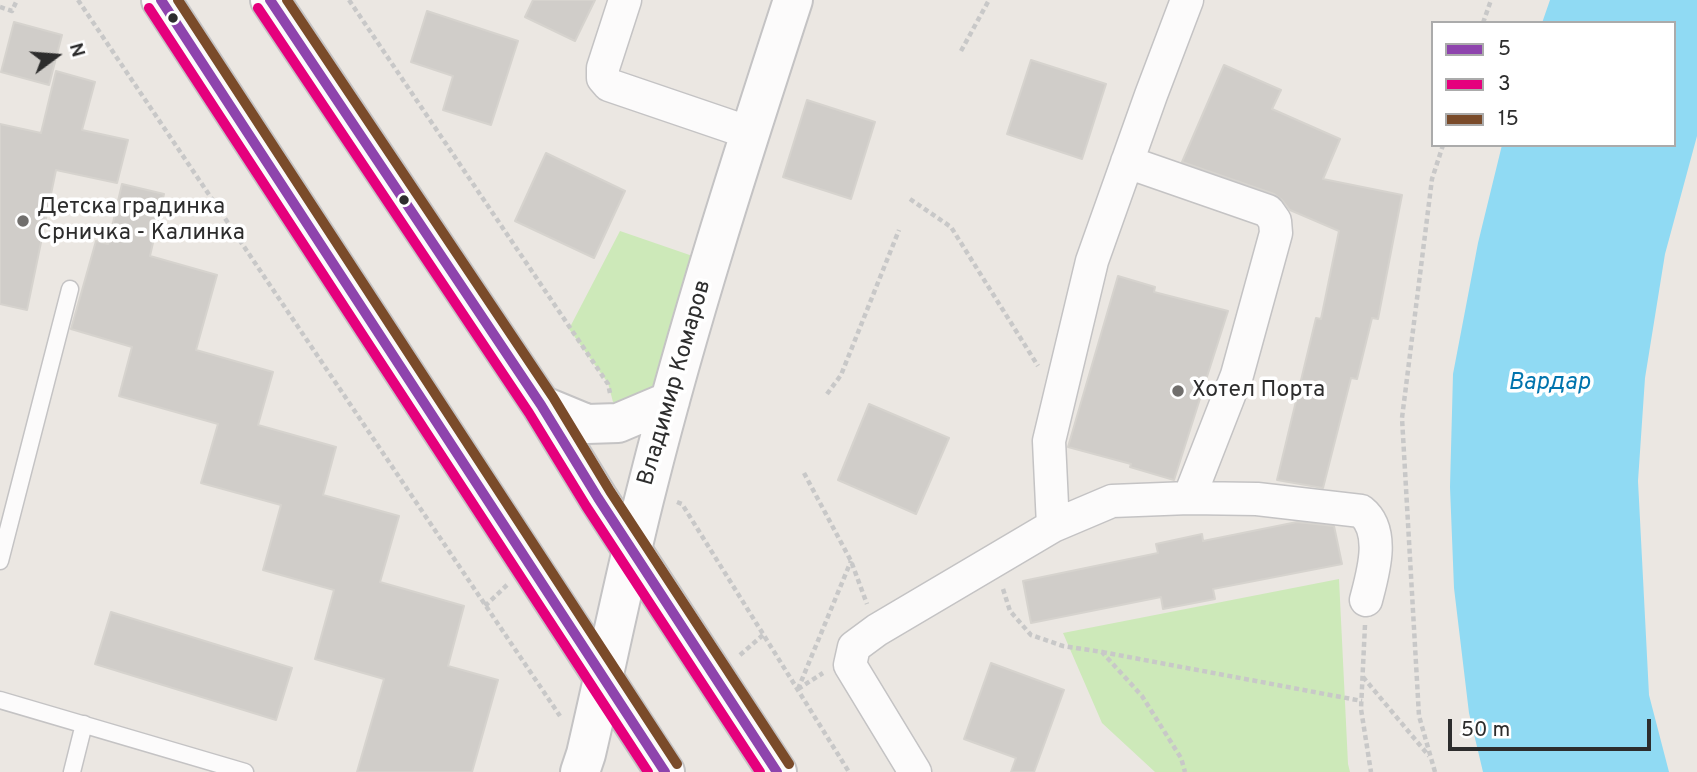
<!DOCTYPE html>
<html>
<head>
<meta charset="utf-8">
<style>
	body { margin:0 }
	#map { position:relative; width:1697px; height:772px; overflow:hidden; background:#ebe7e2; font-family:Overpass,sans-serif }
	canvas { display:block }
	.legend { position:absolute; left:1431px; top:21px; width:245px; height:126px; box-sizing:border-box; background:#fff; border:2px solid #ababab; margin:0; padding:9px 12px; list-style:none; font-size:21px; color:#2d2d2d }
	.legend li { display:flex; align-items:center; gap:14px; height:35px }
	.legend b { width:35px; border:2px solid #ababab }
	.north { position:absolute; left:21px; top:21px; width:70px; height:70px; -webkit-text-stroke:5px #fff; paint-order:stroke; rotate:74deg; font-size:19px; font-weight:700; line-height:28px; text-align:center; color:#2d2d2d }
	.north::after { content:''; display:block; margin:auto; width:24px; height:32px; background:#2d2d2d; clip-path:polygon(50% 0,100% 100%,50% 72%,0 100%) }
	.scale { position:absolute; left:1448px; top:719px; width:203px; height:32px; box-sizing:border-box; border:4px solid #2d2d2d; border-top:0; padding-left:9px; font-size:21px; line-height:24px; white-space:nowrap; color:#2d2d2d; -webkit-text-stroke:5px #fff; paint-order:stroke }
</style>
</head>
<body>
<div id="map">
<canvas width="1697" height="772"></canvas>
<ul class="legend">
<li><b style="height:9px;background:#8e44ad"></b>5</li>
<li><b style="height:9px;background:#e5007d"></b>3</li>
<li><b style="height:9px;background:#7a4b2a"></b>15</li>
</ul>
<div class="north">N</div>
<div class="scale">50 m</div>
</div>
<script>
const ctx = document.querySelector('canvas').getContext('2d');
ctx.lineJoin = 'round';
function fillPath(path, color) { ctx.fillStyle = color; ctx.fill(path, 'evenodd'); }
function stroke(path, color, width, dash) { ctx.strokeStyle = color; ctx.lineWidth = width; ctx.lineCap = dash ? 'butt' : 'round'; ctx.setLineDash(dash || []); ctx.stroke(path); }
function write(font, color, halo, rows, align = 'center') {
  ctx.font = font + ' Overpass,sans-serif'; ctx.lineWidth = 7; ctx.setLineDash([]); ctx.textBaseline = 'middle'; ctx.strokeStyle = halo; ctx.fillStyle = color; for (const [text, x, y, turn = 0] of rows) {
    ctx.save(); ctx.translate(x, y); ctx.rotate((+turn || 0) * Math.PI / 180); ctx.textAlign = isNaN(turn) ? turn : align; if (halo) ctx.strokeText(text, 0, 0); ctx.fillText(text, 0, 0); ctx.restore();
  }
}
fillPath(new Path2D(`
	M620,231L710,262L670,401L613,402L608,383L569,329Z
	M1339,579L1348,764L1350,772H1155L1102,723L1063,633Z`), '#cde9b9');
fillPath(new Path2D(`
	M1550,0H1697V136L1665,254L1645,378L1638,481L1649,695L1669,772H1483L1469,713L1454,588L1450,487L1453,374L1478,243L1502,145H1674V23H1542Z`), '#90daf3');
const building = new Path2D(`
	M533,0H595L575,41L525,17Z
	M427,11L518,41L491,125L443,110L453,76L411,62Z
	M14,22L62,35L49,85L1,72Z
	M1031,60L1106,84L1082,159L1007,134Z
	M1224,65L1281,90L1272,109L1340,139L1323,179L1402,195L1378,319L1372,318L1357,379L1351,378L1323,488L1277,480L1316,318L1321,319L1339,231L1290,210L1282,200L1274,194L1182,162Z
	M56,71L95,82L82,130L128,140L117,183L56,170L27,310L0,304V124L41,133Z
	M807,100L875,122L851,199L783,177Z
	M546,153L625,191L594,258L515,221Z
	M122,184L164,194L150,256L217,275L196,350L273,372L258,425L336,447L323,495L399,516L380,582L464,606L448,666L498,680L472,772H357L384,679L315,659L334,590L263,570L281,505L201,483L218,424L119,396L132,347L71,329L96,241L108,244Z
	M1118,276L1155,287L1154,292L1228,311L1174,480L1130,467L1131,464L1068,447Z
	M869,404L949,438L916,514L838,480Z
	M1297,522L1334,526L1342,564L1213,589L1215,599L1163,609L1161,597L1031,623L1023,581L1158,553L1156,544L1202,534L1203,541Z
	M111,612L292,668L276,720L95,664Z
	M991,663L1064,690L1034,772H1011L1016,758L964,739Z`);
fillPath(building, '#d0cdc9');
stroke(building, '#d6d3ce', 2);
const lane = new Path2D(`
	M0,561L70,289
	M0,700L245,772
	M72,772L84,724`);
const street = new Path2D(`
	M625,0L603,68V78L609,85L750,133
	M1127,162L1268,211L1275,221L1276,233L1237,375L1189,498
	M1053,526L1049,441L1092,261L1151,95L1187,0
	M915,772L850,665L854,647L877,630L1053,526L1112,501L1189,498L1257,499L1361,511C1386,531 1373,573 1366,600`);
const secondary = new Path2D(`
	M161,0L665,772
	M270,0L541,405L598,498L777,772
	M541,405L587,424L618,423L670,401
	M580,772L586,754C607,664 625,573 648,484C689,321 741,160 793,0`);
stroke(lane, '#c4c3c4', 19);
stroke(street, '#c4c3c4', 35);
stroke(secondary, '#c4c3c4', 42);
stroke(new Path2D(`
	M78,0L560,716
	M349,0L608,384L610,393
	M0,7L12,11L17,0
	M1483,23L1491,0
	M961,51L989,0
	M910,199L951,227L1038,366
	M827,394L841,375L899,230
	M804,473L851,561L867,604
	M677,502L682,504L849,772
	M1003,589L1010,611L1031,635L1063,646L1102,652L1142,696L1181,758L1185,772
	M485,606L507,585
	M1365,625L1361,709L1371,772
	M1102,652L1362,701
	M740,655L763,635
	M1363,677L1429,756
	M798,689L851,561
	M798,689L823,673
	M1435,772L1419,716L1402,418L1432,179L1443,145`), '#c8c8c8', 4.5, [5, 3.5]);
stroke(lane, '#fcfbfb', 16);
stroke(street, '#fcfbfb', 32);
stroke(secondary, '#fcfbfb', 38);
stroke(new Path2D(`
	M161,0L665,772
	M270,0L541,405L598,498L777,772`), '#8e44ad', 10);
stroke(new Path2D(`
	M149,8L648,772
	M258,8L529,413L586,506L760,772`), '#e5007d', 10);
stroke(new Path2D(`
	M178,0L677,764
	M287,0L553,397L610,491L789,764`), '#7a4b2a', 10);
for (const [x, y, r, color] of [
	[173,18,6,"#2d2d2d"],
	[404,200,6,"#2d2d2d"],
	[23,221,7,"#706e6c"],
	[1178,391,7,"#706e6c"]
]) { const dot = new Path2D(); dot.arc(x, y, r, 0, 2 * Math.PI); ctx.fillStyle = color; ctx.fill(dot); stroke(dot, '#fff', 2.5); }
write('23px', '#2d2d2d', '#fff', [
	["Детска градинка",37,208],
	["Срничка - Калинка",37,234],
	["Хотел Порта",1192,391]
], 'left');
write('23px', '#2d2d2d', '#fff', [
	["Владимир Комаров",676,383,-74]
]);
write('italic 24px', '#0174ad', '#fff', [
	["Вардар",1549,384]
]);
</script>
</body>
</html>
